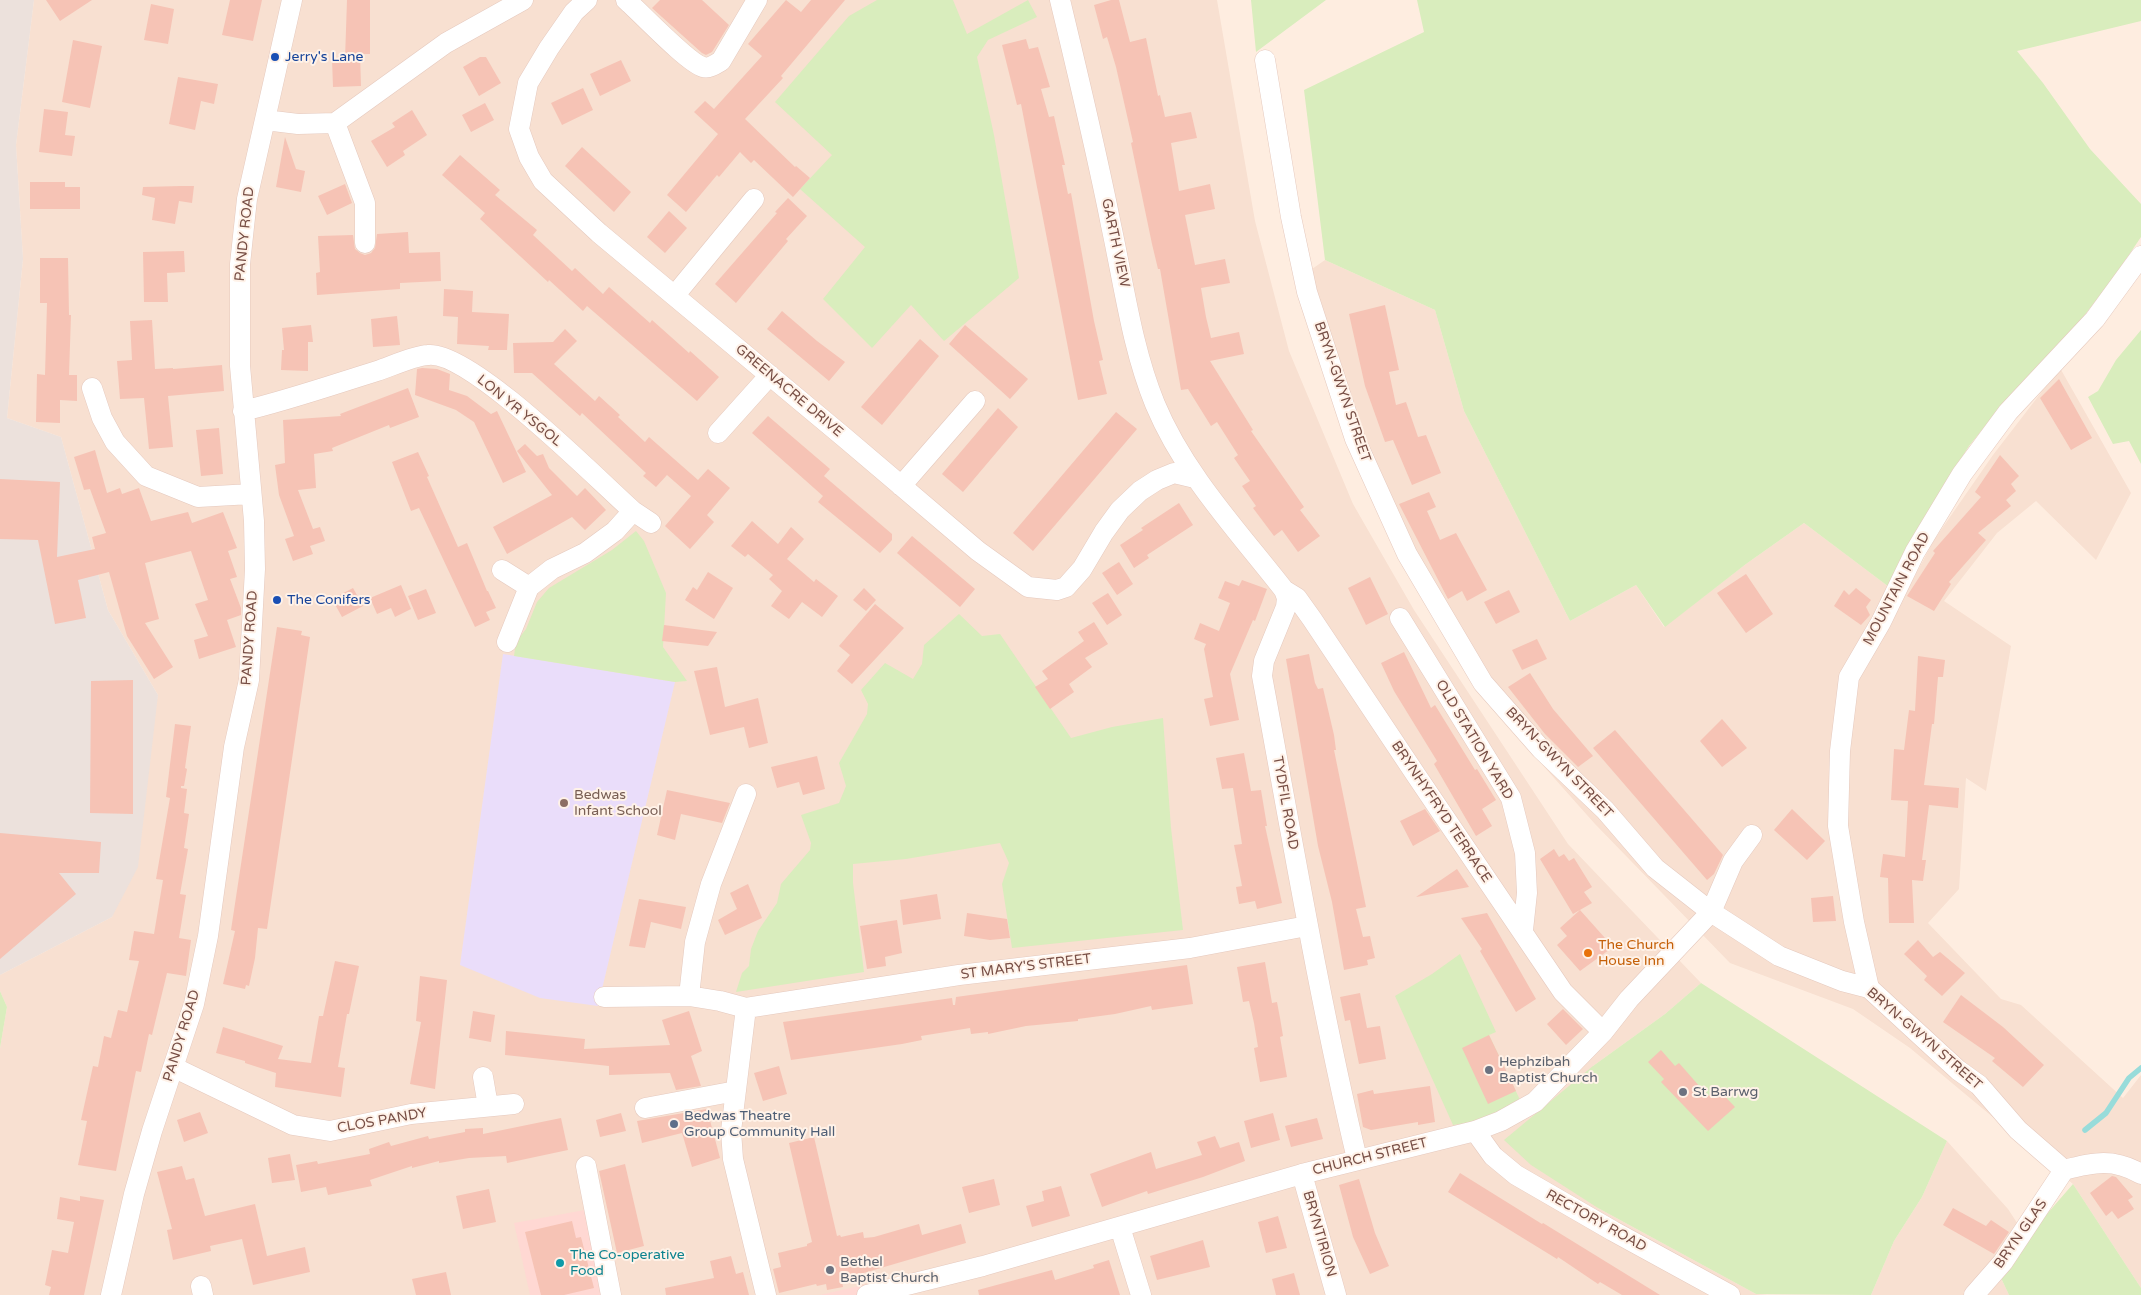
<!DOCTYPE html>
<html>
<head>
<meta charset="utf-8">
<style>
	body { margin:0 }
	canvas { display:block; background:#feede0 }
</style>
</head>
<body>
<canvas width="2141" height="1295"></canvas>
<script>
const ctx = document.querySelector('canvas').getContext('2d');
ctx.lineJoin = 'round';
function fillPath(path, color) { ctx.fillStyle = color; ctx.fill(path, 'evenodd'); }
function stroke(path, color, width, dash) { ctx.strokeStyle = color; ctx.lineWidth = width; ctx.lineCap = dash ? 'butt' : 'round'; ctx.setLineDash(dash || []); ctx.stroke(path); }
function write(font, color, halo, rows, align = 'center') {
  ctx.font = font + ' "Varela Round",sans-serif'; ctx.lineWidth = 4; ctx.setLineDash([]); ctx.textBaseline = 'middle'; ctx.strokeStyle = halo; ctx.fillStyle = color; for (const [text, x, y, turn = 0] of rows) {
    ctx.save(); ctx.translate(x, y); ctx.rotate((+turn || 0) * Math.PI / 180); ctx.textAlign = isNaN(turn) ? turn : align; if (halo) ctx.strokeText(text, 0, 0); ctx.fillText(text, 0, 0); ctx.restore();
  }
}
fillPath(new Path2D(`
	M34,0H1217L1255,221L1289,351L1353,504L1414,610L1568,844L1701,983L1665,1014L1593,1066L1598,1208L1756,1294L1767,1295H0V1048L7,1007L0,991V975L112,917L158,695L108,610L61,437L7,418L23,259L16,145Z
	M1325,260L1435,310L1464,411L1570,621L1636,585L1664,627L1746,564L1804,523L1889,587L1899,606L1934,540L1993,455L2060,368L2131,493L2096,560L2036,501L1997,533L1944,601L2011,646L1986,791L1966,778L1959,889L1928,923L2001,999L2021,1005L2123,1098L2141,1075V1288L2073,1184L1910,1048L1853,1009L1730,963L1595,824L1506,724L1433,612L1299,278Z
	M1947,1141L2008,1209L2027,1238L2001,1278L2009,1295H1871L1894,1241L1922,1197Z`), '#f8e0d1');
fillPath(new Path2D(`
	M601,1207L619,1295H530L514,1223Z
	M885,1280L890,1295H820Z`), '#ffd8d3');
fillPath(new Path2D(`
	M0,0H34L16,145L23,259L7,418L61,437L108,610L158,695L138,867L112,917L0,975Z`), '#ece1dc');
fillPath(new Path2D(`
	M503,654L675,682L598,1006L540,998L460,965Z`), '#eaddfa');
fillPath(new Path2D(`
	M877,0H953L967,34L1028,0L1037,17L988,40L977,57L994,135L1019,278L944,341L911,305L872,348L823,299L865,247L800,189L832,155L775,102L849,16Z
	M1251,0H1326L1256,52Z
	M1417,0H2141V21L2017,51L2043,83L2090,149L2141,204V237L2112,280L2059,348L2008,398L1969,446L1937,497L1889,587L1804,523L1746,564L1665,627L1636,585L1570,621L1464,411L1435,310L1325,260L1304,90L1424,32Z
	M2141,330V464L2129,441L2113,444L2088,397L2098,391L2116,360Z
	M636,531L644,541L666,593L663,647L687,681L675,682L514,656L516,642L526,629L537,602L549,588L612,550Z
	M959,614L982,636L1000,634L1071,738L1112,727L1163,718L1171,828L1183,930L1012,948L1002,884L1009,863L1000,843L906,859L853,864V883L864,972L736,992L742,973L749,966L751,949L758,931L777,903L781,884L810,850L811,843L801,815L839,803L846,786L839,763L867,714L868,704L861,690L885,663L913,679L922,664L924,645Z
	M1460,954L1496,1032L1489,1035L1521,1102L1481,1121L1453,1125L1395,996L1432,974Z
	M1701,983L1947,1141L1922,1197L1894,1241L1871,1295L1756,1294L1598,1208L1531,1165L1504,1140L1593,1066L1665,1014Z
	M0,991L7,1007L0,1048Z
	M2073,1184L2141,1288V1295H2009L2001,1278L2033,1230Z`), '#d9edbd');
stroke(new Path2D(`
	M2085,1130L2106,1113L2129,1078L2141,1068`), '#98dcda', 5.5);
fillPath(new Path2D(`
	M46,0H92L60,21Z
	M230,0H262L253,41L222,35Z
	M347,0H370V54H360L361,86L333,87L332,59H345Z
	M660,0H702L729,25L712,52L706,55L702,53L652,8Z
	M786,0L801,12L811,0H845L781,76L783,78L745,119L795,167L796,166L810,178L793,197L754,160L751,163L740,152L719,177L717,175L686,212L667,195L718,134L694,112L705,101L714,109L762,56L748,44Z
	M1111,0H1119L1130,42L1146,38L1158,96L1160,95L1165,117L1191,112L1197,138L1171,143L1179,191L1210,184L1215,209L1185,215L1195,265L1225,259L1230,283L1201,288L1206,317L1211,338L1239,332L1244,354L1210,361L1253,430L1251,431L1304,507L1300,510L1320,536L1298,552L1282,530L1274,536L1253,508L1256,506L1242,486L1250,481L1234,458L1238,455L1217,422L1211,426L1188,389L1181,390L1160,269H1158L1152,244L1131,143L1133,142L1116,67L1107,37L1103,39L1094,5Z
	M151,4L174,9L168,44L144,40Z
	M1026,39L1029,49L1038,47L1050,87L1041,89L1049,117L1054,116L1065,165H1062L1068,194L1071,193L1094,321L1103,360L1099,361L1107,394L1078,400L1021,104L1017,105L1002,45Z
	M73,40L102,46L90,108L62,102Z
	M480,57H486L501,83L479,96L463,67Z
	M621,60L631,81L600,96L590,74Z
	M178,77L218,84L214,104L201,101L195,130L169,124Z
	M583,88L593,110L562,125L551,103Z
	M485,103L494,120L471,132L462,115Z
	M44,109L68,112L65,135L75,136L72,156L39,152Z
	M412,110L427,135L403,151L405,155L387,167L371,141L395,127L392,123Z
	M285,137L296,169L305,171L301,192L276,187Z
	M582,147L631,192L614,212L565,166Z
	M460,155L500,190L495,195L537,230L533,235L572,271L575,268L603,294L609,287L650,323L652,320L689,353L690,351L719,377L697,401L587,306L583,311L549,280L548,282L480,219L485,213L442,175Z
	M30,182H65V187H80V209H30Z
	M345,184L352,203L327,215L318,196Z
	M181,186H194L192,203L179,201L175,224L152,220L155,198L142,195L143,187Z
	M788,198L807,216L786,239L788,241L736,303L715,284L777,213L775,212Z
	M669,211L687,228L665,253L647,237Z
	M408,232L409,253L440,252L441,281L400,283V289L317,295L316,273L320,272L318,236L353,235L355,249L360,253L365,255L371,253L375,248L377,234Z
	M184,251L185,272L167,273L168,302H144L143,252Z
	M40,258H68L69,315H71L69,375H77V401L60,400V423L36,422L37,374L45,375L47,303H40Z
	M444,289L473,291L472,312L509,314L507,350H488L489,346L457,344L458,317L443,316Z
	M1385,305L1399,370L1389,372L1396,405L1406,402L1418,437L1426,435L1441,473L1412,485L1393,440L1385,442L1365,386L1349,314Z
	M782,311L817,341L845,362L829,381L767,329Z
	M397,316L400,345L373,347L371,319Z
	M152,320L155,369L173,368V369L222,365L224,391L168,396L173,447L149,449L144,398L120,399L117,361L132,360L130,321Z
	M311,325L313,342H308V371L281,370L282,350H284L282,328Z
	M965,325L1028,379L1010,399L949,344Z
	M565,329L577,341L554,364L595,401L599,396L620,415L618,417L645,442L649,437L698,480L708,469L730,488L707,515L714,522L690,549L665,526L691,496L667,475L656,487L643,476L646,473L582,413L580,416L532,373H514L513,343L553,342Z
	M920,339L939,356L882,425L861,407Z
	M422,368L437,369L450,374L449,390L467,396L491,414L497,411L526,472L503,483L474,422L456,410L415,395L417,369Z
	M2059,379L2092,438L2071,450L2040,398Z
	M408,388L419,417L390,428L389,425L332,448L333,451L314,454L316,488L298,490L313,529L320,527L325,541L310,546L313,554L293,561L285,539L294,536L279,495L275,465L285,463L283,420L341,416L340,414Z
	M998,408L1018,427L963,492L942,474Z
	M1116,412L1137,429L1033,551L1013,533Z
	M768,416L830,469L824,476L892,534V540L880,553L818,502L823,496L752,433Z
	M219,428L223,474L201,476L196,430Z
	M525,444L537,456L543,454L549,468L577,496L585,488L606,510L585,530L572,517L507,554L493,527L552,495L517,451Z
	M95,450L107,493L120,488L122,494L139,488L151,521L188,512L192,523L223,512L237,548L228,551L237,577L230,579L241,608V615L227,620L236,647L199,659L194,640L208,636L195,604L208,600L191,551L145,563L159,619L145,623L173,667L154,679L127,636L109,572L78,580L86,618L55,624L38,540L0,539V479L60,482L57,557L95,549L92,537L106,533L90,489L84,490L74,457Z
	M418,452L429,476L427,477L458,547L467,543L487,591H488L496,608L486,612L490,620L475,627L419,508L411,511L392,462Z
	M2000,455L2019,476L2011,484L2016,491L2006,500L2011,506L1978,533L1986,540L1949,582L1951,584L1934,611L1907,596L1935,553L1933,551L1981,497L1975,492Z
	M1429,492L1436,507L1427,511L1440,540L1456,533L1487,590L1467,601L1462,591L1448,599L1399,504Z
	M1179,503L1193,525L1147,555L1149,558L1134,568L1120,545L1143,530L1141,528Z
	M752,521L778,544L791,527L804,539L787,559L814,582L816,579L838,596L822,617L802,602L789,619L771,606L782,591L769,579L773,575L748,554L745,557L731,546Z
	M912,536L975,589L960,607L897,553Z
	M1119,562L1133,584L1117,595L1102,573Z
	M708,572L733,588L714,619L685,600L693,587L697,590Z
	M1746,574L1773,614L1746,633L1717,593Z
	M1370,577L1388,614L1366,625L1348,588Z
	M1242,580L1267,589L1255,621L1253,620L1230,674L1239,720L1210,726L1204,699L1213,697L1204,649L1206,644L1194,639L1200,623L1219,631L1230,603L1218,598L1225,581L1239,586Z
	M401,585L411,609L395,617L391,608L377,614L370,598Z
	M353,588L363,606L342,617L332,599Z
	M864,588L876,600L866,611L853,600Z
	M1856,588L1871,600L1866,607L1870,615L1861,625L1834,606L1844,590L1849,595Z
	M426,589L436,613L418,620L408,596Z
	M1509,590L1520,612L1496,624L1484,602Z
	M1108,593L1122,615L1107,625L1092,603Z
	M875,604L904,628L852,684L837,671L850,655L839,646Z
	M1094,622L1108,644L1085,658L1092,667L1069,684L1074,692L1050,709L1035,687L1048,679L1042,671L1084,641L1078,632Z
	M664,625L717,632L708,646L662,641Z
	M277,627L302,631L301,635L310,637L267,929L258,928L255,958L249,986L246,985L245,989L223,984L235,931L231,930Z
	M1537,639L1547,659L1522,670L1512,650Z
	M1404,652L1431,708L1435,705L1475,770L1477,769L1496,800L1482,809L1492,826L1476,836L1434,764L1437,761L1394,691L1381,663Z
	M1309,654L1315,683L1318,689L1323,688L1334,735L1336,750H1334L1366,907L1356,909L1363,937L1370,936L1375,958L1367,960L1368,965L1344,970L1332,902L1318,846L1286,659Z
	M1918,656L1945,660L1943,677H1938L1934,724H1932L1924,785L1959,788L1958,808L1929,805L1922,860H1926L1923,881L1912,880L1914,923H1889L1888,878L1880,877L1883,854L1905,857L1908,801L1891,800L1894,749L1904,750L1909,710L1915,711Z
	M717,667L725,707L758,698L768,743L749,748L744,727L710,735L694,671Z
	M1530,673L1553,709L1593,756L1578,767L1545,734L1508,687Z
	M133,680V814L90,813L91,681Z
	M1722,719L1747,748L1722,767L1700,741Z
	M175,724L191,726L185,768L187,769L184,786H181V788L187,789L184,813L189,814L184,848L188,849L180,894L186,895L179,938L191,940L186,976L167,973L152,1035L149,1034L141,1072L136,1071L116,1171L78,1165L87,1121L81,1120L93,1066L98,1067L104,1036L111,1038L118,1010L127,1012L139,961L129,960L134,931L154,934L163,880L156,879L170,798L166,797Z
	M1615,730L1723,855L1714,874L1707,880L1593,748Z
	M1244,753L1251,791L1261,790L1267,826H1265L1282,903L1257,909L1255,901L1239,904L1236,887L1242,886L1234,845L1242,844L1233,788L1222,789L1216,758Z
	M817,756L825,789L803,795L799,782L777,788L771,767Z
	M667,790L730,803L722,823L681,814L675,840L657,835Z
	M1425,809L1440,831L1413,846L1400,821Z
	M1792,809L1825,841L1807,860L1774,830Z
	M0,833L101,842L99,873H59L76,894L0,959Z
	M1554,849L1559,857L1564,854L1569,861L1574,858L1592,887L1584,892L1592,903L1573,914L1540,859Z
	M1457,869L1469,887L1416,897Z
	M748,884L762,918L725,935L718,920L737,909L730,893Z
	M937,894L941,919L903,925L900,900Z
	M1833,896L1836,921L1813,922L1811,898Z
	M639,899L686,907L681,929L651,922L645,948L629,946Z
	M1580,910L1613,947L1580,971L1557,945L1567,936L1560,928Z
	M967,913L1007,919L1010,938L990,940L964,936Z
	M1487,913L1536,999L1516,1012L1480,951L1482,949L1461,918Z
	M897,920L902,953L885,957L886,966L867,969L860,926Z
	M1918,940L1933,957L1940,952L1965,973L1942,996L1924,980L1927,976L1904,954Z
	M335,961L359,966L349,1014H347L338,1067L345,1068L341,1097L275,1087L276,1073L245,1063V1061L216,1053L223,1027L283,1046L278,1059L311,1063L319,1016H323Z
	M1265,962L1272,1003L1277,1002L1280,1018L1283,1036L1280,1037L1287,1077L1260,1082L1254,1048L1258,1047L1254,1023L1249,1001L1243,1002L1237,967Z
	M1187,965L1193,1004L1152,1010L1151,1006L1115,1014L1078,1019V1021L1026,1026L988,1034V1032L971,1034L970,1028L921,1036L922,1040L902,1044L791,1060L783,1022L952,998L953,1005H955L956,997Z
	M420,976L447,980L435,1089L410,1084L421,1022L416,1021Z
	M1360,993L1367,1028L1380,1026L1386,1059L1359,1064L1350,1020L1345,1021L1340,997Z
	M1961,995L2003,1027L2044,1065L2023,1087L1992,1061L1995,1058L1943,1022Z
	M1563,1009L1583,1029L1566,1045L1547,1024Z
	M473,1011L495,1015L491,1042L469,1038Z
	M689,1011L702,1051L691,1056L701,1086L676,1090L670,1073L609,1075V1066L505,1055L506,1031L585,1039L584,1049L670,1045L662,1020Z
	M1489,1035L1516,1091L1488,1104L1462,1048Z
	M1661,1050L1675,1066L1679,1063L1708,1096L1717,1088L1735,1107L1708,1131L1661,1082L1664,1079L1648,1062Z
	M779,1066L787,1094L763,1101L754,1073Z
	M1430,1086L1435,1122L1418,1125V1122L1371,1130L1363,1127L1357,1094L1373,1090L1374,1094Z
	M707,1109L720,1158L692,1167L682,1133L642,1143L637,1121Z
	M200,1112L208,1133L184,1142L177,1120Z
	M621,1113L626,1131L600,1137L596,1120Z
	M1273,1113L1280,1140L1251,1148L1244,1121Z
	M561,1118L568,1150L507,1163L506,1156L469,1158L439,1163V1161L412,1168V1166L370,1180L372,1186L328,1195L326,1187L301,1192L296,1165L317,1161L318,1164L370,1154L369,1149L389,1142L391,1146L428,1136L429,1139L465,1132V1129L483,1128V1134Z
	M1317,1118L1323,1139L1291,1147L1285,1126Z
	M1215,1136L1220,1148L1239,1142L1245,1161L1203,1177L1148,1194L1147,1191L1102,1207L1090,1174L1151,1152L1156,1169L1202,1155L1197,1142Z
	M814,1137L837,1236L840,1235L841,1237L863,1232L864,1238L874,1237L919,1224L922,1235L961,1224L966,1243L850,1277L851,1280L842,1282L843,1287L827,1290L826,1284L817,1286L816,1284L779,1293L773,1269L781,1267L778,1253L807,1246V1244L812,1242L789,1143Z
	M290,1154L295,1180L272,1183L268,1158Z
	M625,1164L644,1246L617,1253L599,1171Z
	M182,1166L186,1180L194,1178L205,1216L255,1204L267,1256L305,1247L310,1272L253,1285L242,1239L210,1246L211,1251L173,1260L167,1230L172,1229L157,1172Z
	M1460,1173L1542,1224L1543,1223L1660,1295H1622L1600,1282L1598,1284L1558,1257L1557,1259L1448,1192Z
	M2112,1176L2116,1177L2133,1197L2128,1200L2134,1209L2118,1219L2112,1211L2106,1216L2090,1193Z
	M994,1179L1000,1205L969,1213L962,1187Z
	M1359,1179L1375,1233L1389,1266L1370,1274L1353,1237L1339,1185Z
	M1061,1186L1070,1216L1032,1227L1026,1206L1044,1201L1042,1191Z
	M489,1189L496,1222L463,1229L456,1196Z
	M80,1196L104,1200L84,1295H49L51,1287L45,1285L52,1250L68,1253L74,1222L57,1219L60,1197L80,1201Z
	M1953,1208L1986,1226L1991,1220L2009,1232L1994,1254L1943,1225Z
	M1278,1216L1287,1248L1266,1253L1258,1222Z
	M572,1221L576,1238L581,1237L594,1288L564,1295H541L525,1232Z
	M1203,1240L1210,1267L1157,1280L1150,1256Z
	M731,1256L736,1274L743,1272L749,1295H666L665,1288L714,1278L710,1261Z
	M1109,1260L1120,1295H979L978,1290L1052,1270L1055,1280L1094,1268L1093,1265Z
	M446,1272L451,1295H416L412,1279Z
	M1294,1273L1300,1295H1276L1272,1279Z`), '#f6c3b5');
const minor = new Path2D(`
	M587,0L574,12L549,48L528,83L519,129L529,157L543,181L599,233L845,438L978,551L1028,587L1057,590L1066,587L1082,569L1104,532L1120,510L1140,491L1157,480L1174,473L1195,478
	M626,0C641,13 688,63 703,67C709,69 716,64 721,61L757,0
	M1060,0C1078,75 1096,149 1111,225C1124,285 1132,348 1155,404C1184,474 1238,531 1284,590L1287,598L1286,607L1264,661L1262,676C1292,837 1319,999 1357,1159
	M1265,60L1291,217L1307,292L1355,439L1407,554L1483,683L1541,749L1605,810L1655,868L1711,912L1779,956L1842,981L1869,988L1958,1070L1979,1085L2018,1130L2064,1170
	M265,120L298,124L335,123L446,43L523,0
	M335,123L365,203V243
	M675,295L754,199
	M92,388L102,418L115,442L146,476L198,497L251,494
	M243,411C289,400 332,385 377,371C392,366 413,356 428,355C470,350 598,480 633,511L651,523
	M718,433L770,375
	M901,486L975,401
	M502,570L529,587
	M1284,590L1297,598L1312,619L1416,775L1563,992L1603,1032
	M1400,618L1511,798L1525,853L1527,893L1523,930
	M507,642L529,587L552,569L585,553L615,531L633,511
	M1869,988L1854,922L1838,826L1840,751L1849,677L1881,622L1915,552L1962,474L2008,412L2095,319L2141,256
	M689,996L695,942L711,884L746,794
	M604,997L689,996L720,1001L746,1008
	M173,1067L293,1125L330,1131L411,1114L514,1104
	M483,1077L488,1106
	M645,1108L736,1091
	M1475,1131L1493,1156L1516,1175L1613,1231L1730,1295
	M586,1166L611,1295
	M2064,1170C2094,1162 2114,1158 2141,1174
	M1302,1174L1336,1295
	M1120,1227L1141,1295
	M201,1286L203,1295
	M111,1295L134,1194L152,1131L194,1004L208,936L234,747L249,680L255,569L254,521L240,366V264L247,199L292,0
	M766,1295L733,1159L731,1131L746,1008L959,975L1190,948L1307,926
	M867,1295L983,1266L1302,1174L1475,1131L1501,1121L1535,1102L1603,1032L1629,999L1711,912L1733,861L1752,835
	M1974,1295L2003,1262L2064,1170`);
stroke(minor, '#e5c9be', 21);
stroke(minor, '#fff', 20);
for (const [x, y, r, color] of [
	[275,57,5,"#1a4fb4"],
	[277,600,5,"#1a4fb4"],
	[564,803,5,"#8d6e63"],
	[1588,953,5,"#e8710a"],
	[1489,1070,5,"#6b7280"],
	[1683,1092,5,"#6b7280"],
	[674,1124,5,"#5c6f8a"],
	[560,1263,5,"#0f9aa8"],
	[830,1270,5,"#6b7280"]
]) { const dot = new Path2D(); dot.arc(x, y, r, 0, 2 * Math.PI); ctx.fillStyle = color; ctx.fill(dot); stroke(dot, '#fff2e8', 2); }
write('14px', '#164399', '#fff2e8', [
	["Jerry's Lane",285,57],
	["The Conifers",287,600]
], 'left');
write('14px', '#774e45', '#fff2e8', [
	["PANDY ROAD",245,234,-84],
	["GARTH VIEW",1115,243,78],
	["GREENACRE DRIVE",789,391,40],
	["BRYN-GWYN STREET",1342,392,71],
	["LON YR YSGOL",519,411,39],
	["MOUNTAIN ROAD",1897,589,-62],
	["PANDY ROAD",250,638,-86],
	["OLD STATION YARD",1474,740,59],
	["BRYN-GWYN STREET",1559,763,46],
	["TYDFIL ROAD",1285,803,80],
	["BRYNHYFRYD TERRACE",1441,812,56],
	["ST MARY'S STREET",1026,967,-7],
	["PANDY ROAD",182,1036,-73],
	["BRYN-GWYN STREET",1924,1039,41],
	["CLOS PANDY",382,1121,-10],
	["CHURCH STREET",1370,1157,-14],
	["RECTORY ROAD",1596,1221,29],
	["BRYNTIRION",1319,1234,74],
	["BRYN GLAS",2021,1234,-55]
]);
write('14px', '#785e54', '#fff2e8', [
	["Bedwas",574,795],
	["Infant School",574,811]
], 'left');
write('14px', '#c56008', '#fff2e8', [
	["The Church",1598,945],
	["House Inn",1598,961]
], 'left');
write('14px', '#5b616d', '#fff2e8', [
	["Hephzibah",1499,1062],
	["Baptist Church",1499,1078],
	["St Barrwg",1693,1092],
	["Bethel",840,1262],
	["Baptist Church",840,1278]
], 'left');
write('14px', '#4e5e75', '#fff2e8', [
	["Bedwas Theatre",684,1116],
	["Group Community Hall",684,1132]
], 'left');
write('14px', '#0d838f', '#fff2e8', [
	["The Co-operative",570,1255],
	["Food",570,1271]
], 'left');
</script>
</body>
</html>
